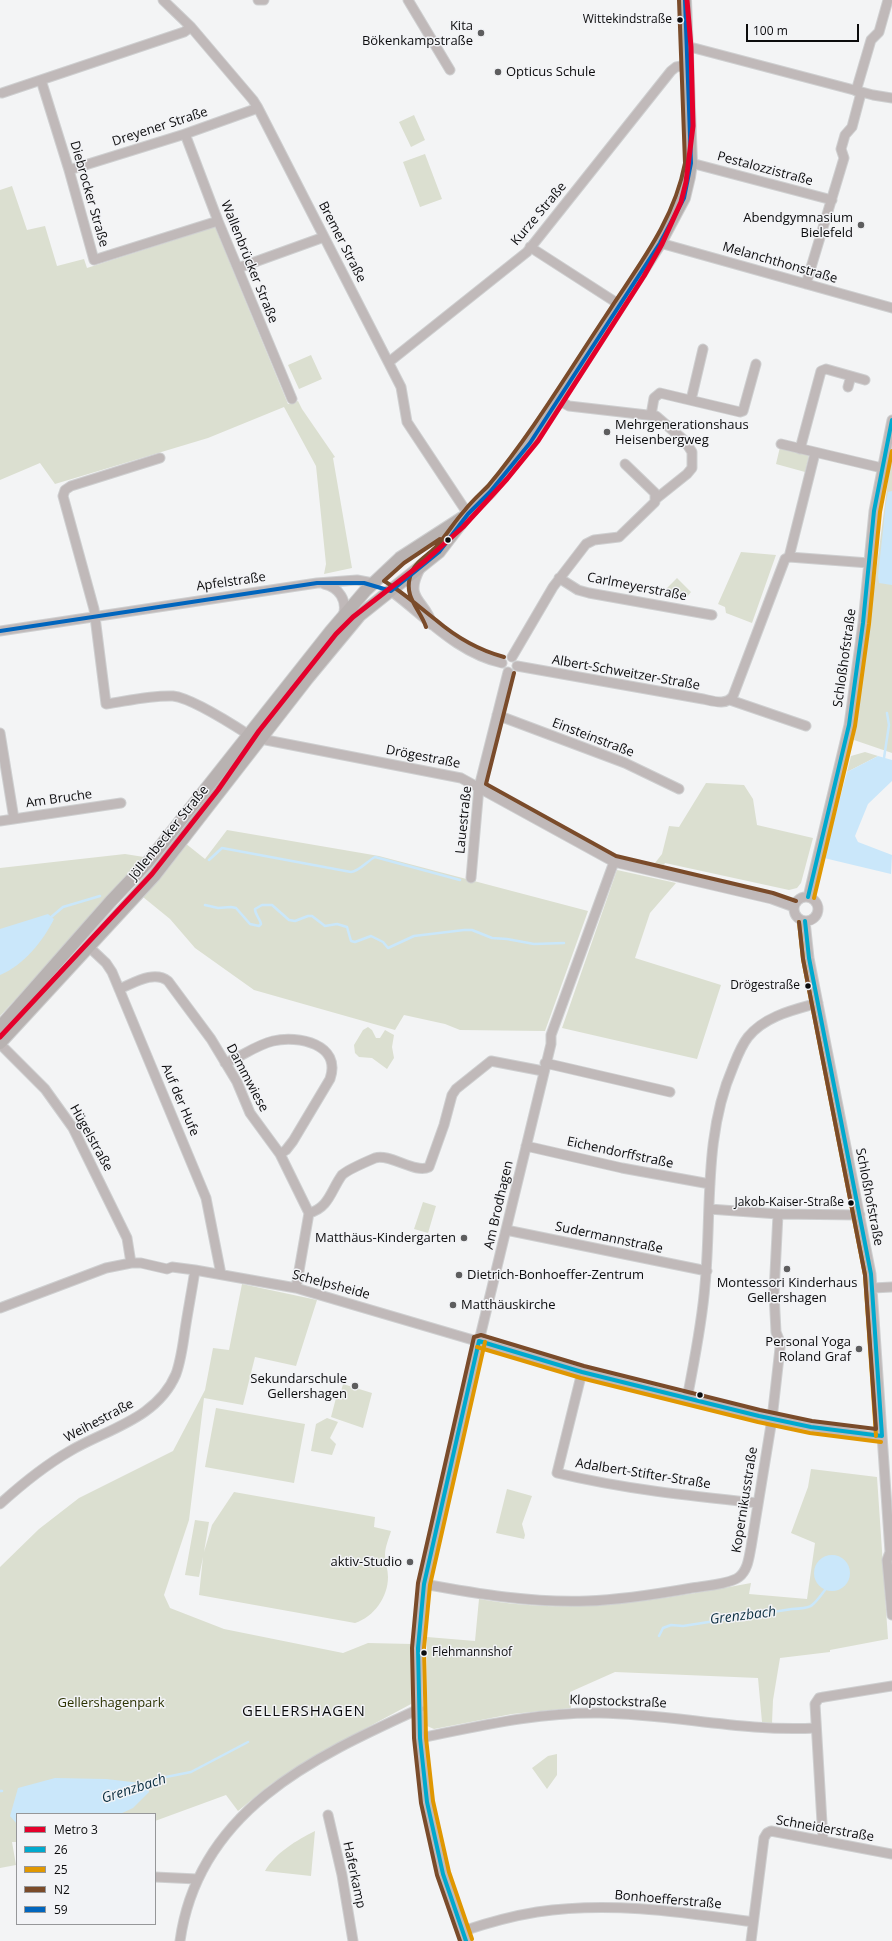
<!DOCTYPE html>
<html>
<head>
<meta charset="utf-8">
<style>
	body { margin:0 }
	#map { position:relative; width:892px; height:1941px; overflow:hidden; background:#f3f4f5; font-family:"Open Sans",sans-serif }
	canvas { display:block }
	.legend { position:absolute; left:16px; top:1813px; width:140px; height:112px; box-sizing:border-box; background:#f2f3f6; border:1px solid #969799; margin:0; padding:5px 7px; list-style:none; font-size:12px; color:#0c0c0d }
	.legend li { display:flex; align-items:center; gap:8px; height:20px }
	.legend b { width:20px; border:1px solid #969799 }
	.scale { position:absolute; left:746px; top:24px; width:113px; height:18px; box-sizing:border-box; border:2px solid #0c0c0d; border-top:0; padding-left:5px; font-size:12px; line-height:14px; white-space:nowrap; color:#0c0c0d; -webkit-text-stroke:3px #f2f3f6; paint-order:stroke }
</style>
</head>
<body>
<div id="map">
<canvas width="892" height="1941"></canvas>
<ul class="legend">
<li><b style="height:5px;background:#e4002b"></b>Metro 3</li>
<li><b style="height:5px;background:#00a9ce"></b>26</li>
<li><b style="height:5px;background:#e09701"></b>25</li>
<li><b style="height:5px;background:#7a4b2a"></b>N2</li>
<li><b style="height:5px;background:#0065bd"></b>59</li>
</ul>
<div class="scale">100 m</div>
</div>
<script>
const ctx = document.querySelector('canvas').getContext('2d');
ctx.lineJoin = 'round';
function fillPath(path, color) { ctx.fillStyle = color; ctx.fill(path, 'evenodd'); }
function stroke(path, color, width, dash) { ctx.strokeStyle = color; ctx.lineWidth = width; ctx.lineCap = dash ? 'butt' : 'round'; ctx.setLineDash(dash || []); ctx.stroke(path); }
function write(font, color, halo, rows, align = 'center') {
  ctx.font = font + ' "Open Sans",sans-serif'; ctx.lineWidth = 3; ctx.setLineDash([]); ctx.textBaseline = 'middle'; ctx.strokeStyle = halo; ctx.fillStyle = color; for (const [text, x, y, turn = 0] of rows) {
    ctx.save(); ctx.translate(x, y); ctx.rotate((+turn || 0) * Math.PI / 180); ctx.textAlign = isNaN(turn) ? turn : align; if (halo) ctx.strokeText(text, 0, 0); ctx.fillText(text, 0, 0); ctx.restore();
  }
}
fillPath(new Path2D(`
	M414,115L425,140L411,147L399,122Z
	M425,154L442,199L420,207L403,162Z
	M12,186L27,230L45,226L57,266L84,259L87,268L215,227L288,404L298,401L302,409L335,457L333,458L352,568L324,574L326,564L316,466L284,407L208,438L55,484L40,463L0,480V190Z
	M311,355L322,379L299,389L288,365Z
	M780,447L809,455L805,472L776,464Z
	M892,450V753L854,740Z
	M741,552L776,555L752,623L726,613L725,607L718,604Z
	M677,578L691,592L687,597L663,592Z
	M865,752L878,756L847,772L851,756Z
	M706,783L744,785L753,799L757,825L813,838L801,883L797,888L789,890L665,863L664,865L655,863L662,854L669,826L679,827Z
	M227,830L379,856L588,911L545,1031L460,1030L445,1024L404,1015L395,1030L254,990L195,948L170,919L143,897L185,843L205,859Z
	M125,854L144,857C122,883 94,905 76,934L0,1016V868Z
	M617,870L676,883L650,913L635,958L721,985L697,1059L562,1028Z
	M368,1027L372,1030L376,1038H380L385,1030L394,1035L392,1047L394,1058L387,1069L372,1058L359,1057L355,1053L354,1045L363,1030Z
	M423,1202L436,1206L428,1233L414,1229Z
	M242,1284L317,1300L296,1366L255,1357L243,1405L204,1398L189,1520L164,1595L170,1608L224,1629L343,1653L368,1643L412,1644L411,1704L357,1733L271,1784L238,1811L226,1795L155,1821V1814H17V1842H12L16,1865L0,1868V1567L39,1529L79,1498L173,1451L205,1390L213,1348L229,1350Z
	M343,1384L372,1393L363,1428L331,1417L336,1398L339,1399Z
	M216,1408L305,1424L294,1483L205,1467Z
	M327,1418L338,1422L330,1438L336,1444L332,1455L311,1451L316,1424Z
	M811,1469L877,1477L888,1639L830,1650V1652L780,1658L773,1700L772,1723L762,1722L758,1678L615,1672L570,1692L571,1708L512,1714L434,1729L427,1726V1637L475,1641L479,1599C574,1616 658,1600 751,1583L749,1594L807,1599L815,1543L791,1533L808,1487Z
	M507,1489L532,1496L522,1524L525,1535L524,1539L496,1533Z
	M234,1492L375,1517L374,1527L391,1531C389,1538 385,1547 385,1555C385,1562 388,1570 388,1577C388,1597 374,1617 355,1623L199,1595L203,1557L199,1577L185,1575L195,1520L209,1522L204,1552L212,1525Z
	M557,1754V1775L547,1789L532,1768L548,1756Z
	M315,1831L311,1876L265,1871C275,1853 297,1840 315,1831Z`), '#dbdfd0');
fillPath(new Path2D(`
	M892,491V585L879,583L878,576L886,503L888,492Z
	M878,756L892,760V781L868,804L855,836L858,842L892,855L891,874L824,858L847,772Z
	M48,914L54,919C43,941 24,965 0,975V929Z
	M814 1573a18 18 0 1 1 36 0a18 18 0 1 1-36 0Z
	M55,1778L106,1779L141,1783L147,1782L149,1792L133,1808L120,1814H17V1824L10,1816L18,1788Z`), '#cae7fa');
stroke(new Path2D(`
	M884,758L889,725L887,713
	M209,860L222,848L351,872C360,871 367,861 375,857L460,880
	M205,905L218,908L231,907L236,908L250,924L259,926L261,924C260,918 255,915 255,909L262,905H272L289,920L295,921L308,916H312L325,926L337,924L347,927L351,941L355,942L371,936L383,942L388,948L414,936L464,930H472L492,938L507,939L534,944L564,943
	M50,918L63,907L100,896
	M659,1636L663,1628L671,1625L683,1626L792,1609C813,1608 812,1607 825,1590
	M146,1784L156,1779L191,1772L248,1742
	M0,1791H2`), '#cae7fa', 2.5);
const minor = new Path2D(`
	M163,0L191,27L253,100L258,108L401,387L407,422L468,514
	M258,0H264
	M408,0L450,70
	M686,49L694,48L873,95L892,98
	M41,80L69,170L94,260L218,221
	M856,91L871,40L879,32L888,0
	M2,93L184,32L191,27
	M185,134L218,221L292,399
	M691,163L832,200
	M69,170L185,134L258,108
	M660,243L892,308
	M530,247L620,305
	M238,268L324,237
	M806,284L844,158L841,149L845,135L852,127L861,93
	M389,362L527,252L671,71L676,67L687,65
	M848,387L851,376
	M558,400L569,406L656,416L685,441L692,452V468L687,474L657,498
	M691,400L703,349
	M651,415L654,398L660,393L740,412L743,411L756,364
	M781,444L882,468
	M800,449L821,371L826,369L865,380
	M160,458L71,486L65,490L63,496L94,609L106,704C127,701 151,695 173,696C191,698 232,724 249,735
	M789,557L815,453
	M420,569C403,601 427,600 432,625
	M559,578L578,590L589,593L712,615
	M324,584C339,587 348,601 343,616
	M391,591C426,617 457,653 502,663
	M0,631L317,583L357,580L373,583
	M512,657L553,587L586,544L594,540L619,537L655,502V493L625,464
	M517,666L703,699C713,701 726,706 733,696L785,559L789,557L869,563
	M730,700L806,726
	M497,715L625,763L679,789
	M0,733L14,819
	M262,737L266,740L461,778L614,862L772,899L794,907
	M0,821L121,803
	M471,878L479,787L508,672
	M808,897L849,725L863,623L874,511L892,420
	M794 909a12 12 0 1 1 24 0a12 12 0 1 1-24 0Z
	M805,921L809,958L871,1274L890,1552L892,1556
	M89,947L106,963L112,972L206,1198L221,1274
	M119,989C134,983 154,970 168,981L211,1039L237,1082L250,1113L280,1154L309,1213L296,1288
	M0,1044L45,1089L73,1128L127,1238L131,1263
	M225,1063C241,1057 256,1045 273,1041C298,1035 342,1044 330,1079L293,1141L286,1150L280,1154
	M545,1063L670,1092
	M526,1146L622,1168L710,1184
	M709,1209L778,1214L860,1215
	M309,1213C329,1208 331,1190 342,1175C347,1170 368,1161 375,1158C390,1153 415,1174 429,1167L444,1125L452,1095L456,1089L491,1061L543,1071
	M506,1230L707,1271
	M873,1288L892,1287
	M0,1308L106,1268L131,1263H141L167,1269L172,1267L195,1270L296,1288L582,1372L673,1396L772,1419L868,1436H882
	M582,1372L557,1473C623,1489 690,1496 758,1503
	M687,1399C694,1361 702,1324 705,1285C712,1212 703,1136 733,1067C737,1057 741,1046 748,1037C765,1016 793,1010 818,1003
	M0,1504C22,1484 44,1466 70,1451C107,1429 157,1419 176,1374C181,1360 183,1345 185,1330C188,1310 192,1290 195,1270
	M890,1552L887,1560L892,1615
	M424,1584C478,1594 532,1603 587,1601C622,1600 658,1594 692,1588C704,1586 730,1584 739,1577C748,1570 749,1557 751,1547L772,1419L780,1348V1342L776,1332L774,1293L778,1214
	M420,1738C480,1726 539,1712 600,1713C674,1714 741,1732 816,1728
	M328,1815L342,1875L353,1941
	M823,1840L815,1704L819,1698L824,1697L892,1686
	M155,1877L197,1879
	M463,1931C487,1923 512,1916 537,1912C610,1901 681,1912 753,1922
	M180,1941C198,1811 312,1758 419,1709
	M466,1941C458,1913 446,1886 439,1857C417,1768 412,1675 424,1584L479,1341L551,1044V1035L614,862
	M751,1941L764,1838L767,1833L771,1831L892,1854`);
const major = new Path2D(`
	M0,1027L111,901L148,862L330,632L365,591L400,558L462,518
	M0,1043L154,876L307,679L360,615L439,552L468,514L490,492L517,459L579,369L660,243L684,198L689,177L691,163L685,0`);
stroke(minor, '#cecfd0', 11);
stroke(major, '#cecfd0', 14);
stroke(minor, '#c0b9b9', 9);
stroke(major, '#b8b2b1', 12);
stroke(new Path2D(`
	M808,897L849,725L863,623L874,511L892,420
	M805,921L809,958L871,1274L882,1436
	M479,1341L582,1372L759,1416L811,1427L882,1436
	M466,1941L443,1874L427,1802L420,1738L418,1648L424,1584L479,1341`), '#00a9ce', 4);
stroke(new Path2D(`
	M814,898L855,726L869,624L880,512L892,451
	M799,922L803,959L865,1275L876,1436
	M477,1347L581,1378L758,1422L810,1433L881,1442
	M472,1939L449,1872L433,1801L426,1738L424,1648L430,1585L485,1342`), '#e09701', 4);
stroke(new Path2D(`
	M440,539L404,563L384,581C403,592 419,607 436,620C456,637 478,650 504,657
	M426,627C420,609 404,598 410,577C413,563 426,557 435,548C446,536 454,522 465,510C472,501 480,494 488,486C532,433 567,374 605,317C637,267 674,222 685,163L679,0
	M514,673L486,784L616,856L773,893L796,901
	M460,1941L437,1875L421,1803L414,1738L412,1648L418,1583L474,1337L481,1335L584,1366L760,1410L812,1421L876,1429L865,1275L803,959L799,922`), '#7a4b2a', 4);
stroke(new Path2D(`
	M0,631L317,583H364L391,591L439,552L468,514L490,492L530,443L660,243L684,198L691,163L685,0`), '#0065bd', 4);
stroke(new Path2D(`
	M0,1037L152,874L218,790L259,731L336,634L353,617L425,561L463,527L507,479L538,441L644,276L662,244L681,202L686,182L693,126L691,47L687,0`), '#e4002b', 5);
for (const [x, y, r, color] of [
	[680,20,3.5,"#0c0c0d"],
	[481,33,4,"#5d5d5e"],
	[498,72,4,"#5d5d5e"],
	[861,225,4,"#5d5d5e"],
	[607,432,4,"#5d5d5e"],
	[448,540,3.5,"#0c0c0d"],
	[808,986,3.5,"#0c0c0d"],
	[851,1203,3.5,"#0c0c0d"],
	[464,1238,4,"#5d5d5e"],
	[787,1269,4,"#5d5d5e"],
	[459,1275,4,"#5d5d5e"],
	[453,1305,4,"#5d5d5e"],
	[859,1349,4,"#5d5d5e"],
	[355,1386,4,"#5d5d5e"],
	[700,1395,3.5,"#0c0c0d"],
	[410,1562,4,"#5d5d5e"],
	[424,1653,3.5,"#0c0c0d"]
]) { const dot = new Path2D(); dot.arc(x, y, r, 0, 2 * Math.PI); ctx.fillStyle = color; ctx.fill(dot); stroke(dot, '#f2f3f6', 1.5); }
write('12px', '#0c0c0d', '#f2f3f6', [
	["Wittekindstraße",672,20],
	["Drögestraße",800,986],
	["Jakob-Kaiser-Straße",844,1203],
	["Flehmannshof",432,1653,"left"]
], 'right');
write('13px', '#0c0c0d', '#f2f3f6', [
	["Kita",473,26],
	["Bökenkampstraße",473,41],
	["Opticus Schule",506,72,"left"],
	["Abendgymnasium",853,218],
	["Bielefeld",853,233],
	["Mehrgenerationshaus",615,425,"left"],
	["Heisenbergweg",615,440,"left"],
	["Matthäus-Kindergarten",456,1238],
	["Dietrich-Bonhoeffer-Zentrum",467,1275,"left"],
	["Montessori Kinderhaus",787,1283,"center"],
	["Gellershagen",787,1298,"center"],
	["Matthäuskirche",461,1305,"left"],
	["Personal Yoga",851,1342],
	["Roland Graf",851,1357],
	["Sekundarschule",347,1379],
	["Gellershagen",347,1394],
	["aktiv-Studio",402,1562]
], 'right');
write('13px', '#0c0c0d', '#f2f3f6', [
	["Dreyener Straße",160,127,-18],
	["Pestalozzistraße",765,169,15],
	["Diebrocker Straße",89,194,74],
	["Kurze Straße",539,214,-50],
	["Bremer Straße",342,242,63],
	["Wallenbrücker Straße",249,262,68],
	["Melanchthonstraße",780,263,16],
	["Apfelstraße",231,582,-8],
	["Carlmeyerstraße",637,587,11],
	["Schloßhofstraße",845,658,-82],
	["Albert-Schweitzer-Straße",626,673,10],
	["Einsteinstraße",593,738,21],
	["Drögestraße",423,757,11],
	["Am Bruche",59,799,-8],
	["Lauestraße",464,820,-84],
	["Jöllenbecker Straße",169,833,-51],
	["Dammwiese",247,1078,62],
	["Auf der Hufe",180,1100,67],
	["Hügelstraße",91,1138,61],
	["Eichendorffstraße",620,1153,12],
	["Schloßhofstraße",869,1197,79],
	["Am Brodhagen",499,1205,-77],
	["Sudermannstraße",609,1238,12],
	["Schelpsheide",331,1285,15],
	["Weihestraße",99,1421,-28],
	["Adalbert-Stifter-Straße",643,1474,9],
	["Kopernikusstraße",745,1500,-81],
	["Klopstockstraße",618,1702,2],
	["Schneiderstraße",825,1829,10],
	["Haferkamp",354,1875,78],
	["Bonhoefferstraße",668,1900,5]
]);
write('13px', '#2b3201', '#f2f3f6', [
	["Gellershagenpark",111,1703]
]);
write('italic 14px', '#0c2f41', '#f2f3f6', [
	["Grenzbach",743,1616,-7],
	["Grenzbach",134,1789,-18]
]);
ctx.letterSpacing = '1px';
write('15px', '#0c0c0d', '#f2f3f6', [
	["GELLERSHAGEN",304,1712]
]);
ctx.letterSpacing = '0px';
</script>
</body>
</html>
